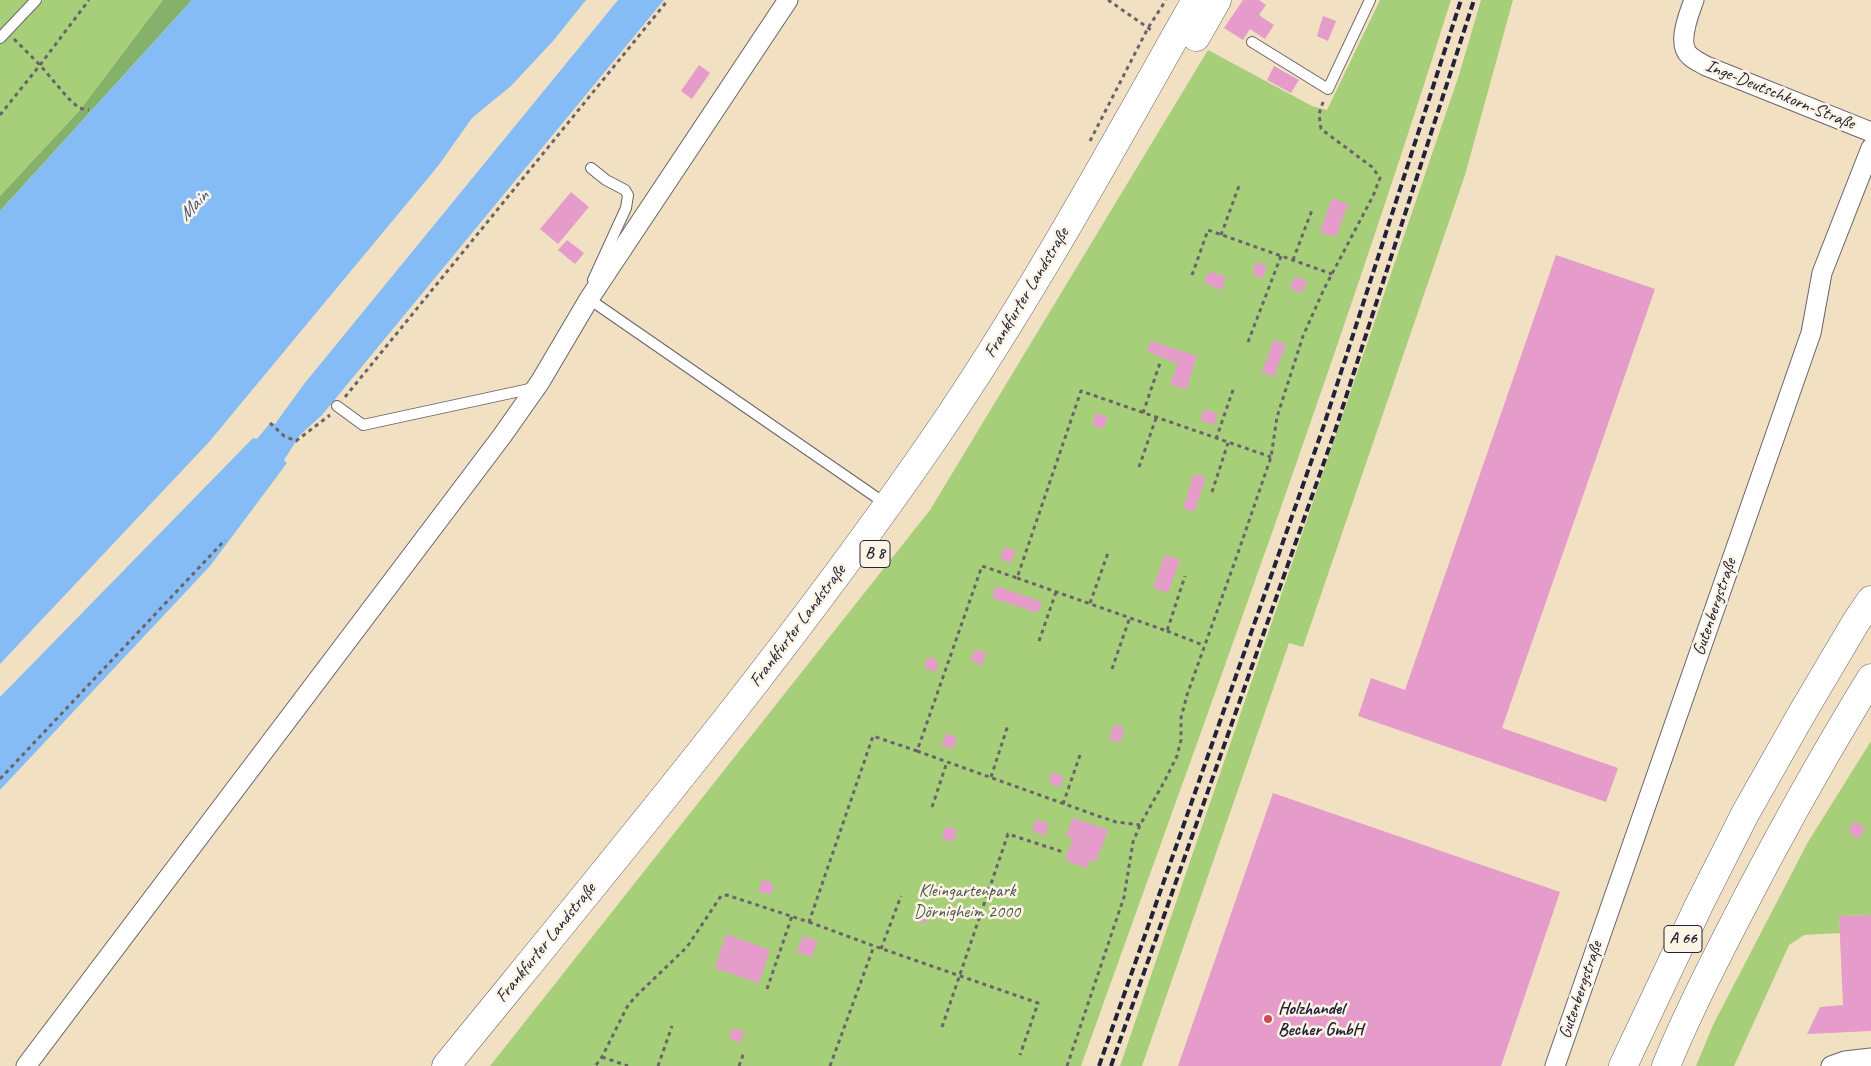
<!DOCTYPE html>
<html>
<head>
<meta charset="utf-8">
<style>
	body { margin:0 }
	canvas { display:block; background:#f1e0c1 }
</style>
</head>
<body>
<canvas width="1871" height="1066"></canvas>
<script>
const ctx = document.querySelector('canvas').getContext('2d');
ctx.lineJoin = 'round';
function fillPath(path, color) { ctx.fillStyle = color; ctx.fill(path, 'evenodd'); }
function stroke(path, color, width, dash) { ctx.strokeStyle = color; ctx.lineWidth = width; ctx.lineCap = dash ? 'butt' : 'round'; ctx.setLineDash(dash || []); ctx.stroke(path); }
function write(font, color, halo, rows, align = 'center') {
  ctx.font = font + ' Caveat,sans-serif'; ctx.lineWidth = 5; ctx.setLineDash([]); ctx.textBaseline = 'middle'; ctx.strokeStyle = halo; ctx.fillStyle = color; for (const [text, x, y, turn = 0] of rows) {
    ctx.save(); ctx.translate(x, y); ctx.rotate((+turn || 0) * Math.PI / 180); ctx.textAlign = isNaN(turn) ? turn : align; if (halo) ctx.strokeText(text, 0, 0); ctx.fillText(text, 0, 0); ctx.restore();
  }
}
fillPath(new Path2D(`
	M0,0H30L0,31Z
	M43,0H163L80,110L0,196V44Z
	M1380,0H1451C1338,359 1208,712 1081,1066H490L930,510L1208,50L1312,106L1327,110Z
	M1481,0H1513L1465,175L1303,647L1289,643L1142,1066H1120L1459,75Z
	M1871,741V915L1839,916L1840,933L1804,935L1789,945L1734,1066H1696L1713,1025L1808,842Z`), '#a7cf7a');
fillPath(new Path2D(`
	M163,0H192L0,211V196L80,110Z`), '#85b26a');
fillPath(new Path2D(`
	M192,0H586L553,41L511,86L472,118L438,166L209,442L0,664V211Z
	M618,0H664L322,415L300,435L284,460L287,463L210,566L0,790V697L253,438L257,439L271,422L275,424L304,384Z`), '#86bcf5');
fillPath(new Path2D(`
	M1243,0H1259L1266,5L1259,15L1274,25L1265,39L1250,29L1243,40L1224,28Z
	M1323,16L1336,21L1328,41L1317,36Z
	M699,65L710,73L692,99L681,91Z
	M1274,66L1299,80L1291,93L1267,80Z
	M571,192L589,207L558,244L540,229Z
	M1332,198L1348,204L1336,237L1320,232Z
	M567,240L584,253L575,264L558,250Z
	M1556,255L1655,289L1502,728L1618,768L1606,802L1358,716L1371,678L1405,690Z
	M1256,262L1267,266L1263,278L1252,274Z
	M1209,271L1226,277L1221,290L1204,283Z
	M1295,276L1307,281L1302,293L1290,288Z
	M1274,340L1286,344L1274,377L1262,372Z
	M1151,341L1197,356L1186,390L1170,384L1178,364L1147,351Z
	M1204,409L1218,414L1214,425L1200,420Z
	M1096,413L1108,417L1103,429L1092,425Z
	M1194,474L1206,478L1194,512L1183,508Z
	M1004,547L1016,551L1011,563L1000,559Z
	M1165,555L1180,560L1168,593L1153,588Z
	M996,586L1042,602L1038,613L992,598Z
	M975,649L986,653L982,665L971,661Z
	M928,657L939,661L935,672L924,668Z
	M1114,724L1125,729L1120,743L1109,739Z
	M946,733L957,738L953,749L941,745Z
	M1052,772L1064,776L1060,787L1049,783Z
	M1273,793L1560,892L1501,1066H1178Z
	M1073,818L1108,830L1096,862L1090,860L1087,868L1065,860L1073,838L1066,836Z
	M1036,819L1049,824L1045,836L1032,831Z
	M1855,821L1865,828L1858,839L1848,832Z
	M946,826L957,830L953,842L942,838Z
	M763,879L774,884L770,895L758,891Z
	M917,908L929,912L925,924L913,920Z
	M1871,915V1031L1807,1034L1820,1007L1843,1005L1839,916Z
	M726,934L770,950L759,983L715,968Z
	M803,936L818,941L812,957L797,952Z
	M733,1028L745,1032L740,1043L729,1039Z`), '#e59ccb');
const lane = new Path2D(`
	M0,38L36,0
	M1252,42L1328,89L1370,0
	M591,168L606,180L625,190L628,195L626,208L593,280
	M589,297V299L886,504
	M337,406L363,425L534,388`);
const street = new Path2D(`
	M1694,0C1689,14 1676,44 1690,56C1694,60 1701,63 1706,66L1871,132
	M26,1066L502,436L540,382L589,299L788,0
	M1555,1066L1811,333L1822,273L1871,148
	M1831,1066L1845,1061L1871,1058`);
const primary = new Path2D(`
	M1196,37L1217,0
	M446,1066C613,861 784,657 934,439C1030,299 1112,148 1196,0`);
const highway = new Path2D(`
	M1623,1066L1699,905L1745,814L1801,715L1856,622L1871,600
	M1666,1066C1686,1017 1710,970 1734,923C1777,839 1822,758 1871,678`);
stroke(lane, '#6a646a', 12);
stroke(street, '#6a646a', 21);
stroke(primary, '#6a646a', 29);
stroke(highway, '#6a646a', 29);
stroke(new Path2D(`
	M1108,0L1154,32
	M14,39L40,65L68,98L79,108L89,110
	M0,115L40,65L89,0
	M1090,141L1148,28L1166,0
	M1221,235L1240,183
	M1293,260L1312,210
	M1192,275L1208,230L1332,274
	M1248,342L1281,256
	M345,397L668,0
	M1143,413L1160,363
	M270,423L284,436L296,441L330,415
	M1216,439L1233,390
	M1139,467L1156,418
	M1212,492L1228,443
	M1017,578L1167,631L1185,576
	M1090,603L1108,553
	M1167,631L1203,645
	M1039,641L1056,592
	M1112,669L1130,617
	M917,751L1098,816L1116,822L1140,825
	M991,777L1008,725
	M0,779L225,540
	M1063,804L1080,755
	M932,807L947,762
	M809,922L874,946L1038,1003L1020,1055
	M881,949L901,896
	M767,989L792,916
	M942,1027L1008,834L1063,852
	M602,1057L628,1066
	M596,1065L602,1057L627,1007L635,997L687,947L721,896L727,895L809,922L873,736L917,751L982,566L1017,578L1081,391L1271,457
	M658,1066L672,1026
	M739,1066L744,1052
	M830,1066L874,946
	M1067,1066L1124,897L1133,842L1140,825L1164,782L1177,756L1181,740V718L1187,695L1239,550L1271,457L1277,417L1303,336L1324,289L1373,196L1380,178L1372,167L1321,129L1319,114L1324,99`), '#6a646a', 3, [4, 4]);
stroke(lane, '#fff', 10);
stroke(street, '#fff', 19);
stroke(primary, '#fff', 28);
stroke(highway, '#fff', 28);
stroke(new Path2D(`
	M1099,1066L1323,428L1461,0
	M1111,1066L1335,431L1474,0`), '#22223b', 4, [8, 4]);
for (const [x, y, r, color] of [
	[1268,1019,5,"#d1495b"]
]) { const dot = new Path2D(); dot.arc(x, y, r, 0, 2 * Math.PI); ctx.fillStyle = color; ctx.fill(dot); stroke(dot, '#fcf5e5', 2); }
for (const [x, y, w] of [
	[875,554,30],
	[1683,939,38]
]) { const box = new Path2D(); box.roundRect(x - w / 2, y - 13.5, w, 27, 4); ctx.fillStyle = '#fcf5e5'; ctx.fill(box); stroke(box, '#22223b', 1); }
write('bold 16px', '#22223b', null, [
	["B 8",875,554],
	["A 66",1683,939]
]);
write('18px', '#22223b', '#fcf5e5', [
	["Inge-Deutschkorn-Straße",1780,95,22],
	["Frankfurter Landstraße",1027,293,-59],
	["Gutenbergstraße",1715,607,-71],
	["Frankfurter Landstraße",798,626,-53],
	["Frankfurter Landstraße",546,943,-51],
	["Gutenbergstraße",1581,990,-71]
]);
write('18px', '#4a564e', '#fcf5e5', [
	["Kleingartenpark",967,891],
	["Dörnigheim 2000",967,912]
]);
write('bold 18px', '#22223b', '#fcf5e5', [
	["Holzhandel",1278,1009],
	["Becher GmbH",1278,1030]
], 'left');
write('italic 19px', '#45587c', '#fcf5e5', [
	["Main",194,206,-47]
]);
</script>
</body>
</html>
